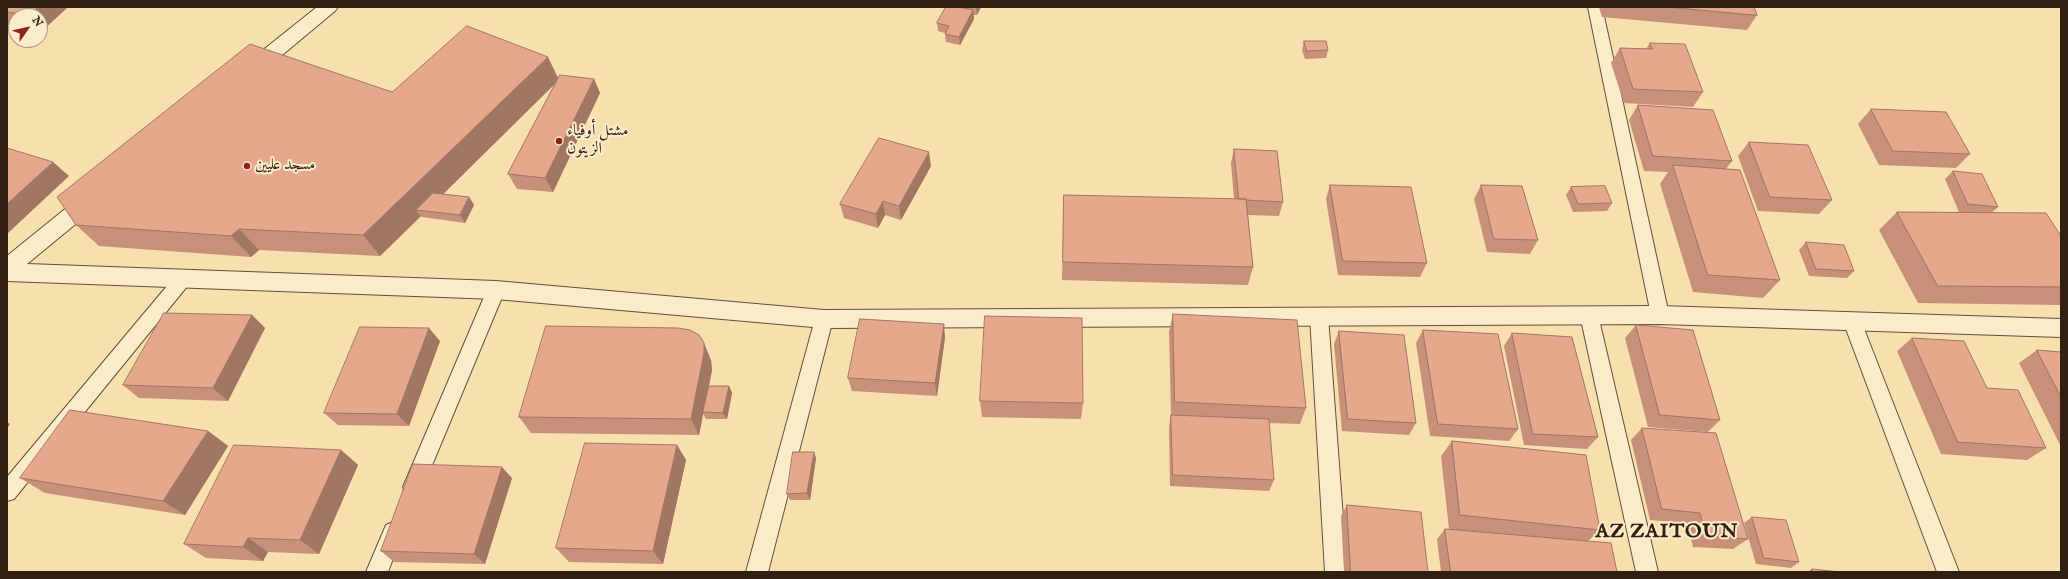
<!DOCTYPE html>
<html>
<head>
<meta charset="utf-8">
<style>
	body { margin:0 }
	#map { position:relative; width:2068px; height:579px; overflow:hidden; background:#f7e0ad; font-family:"IM FELL English",serif }
	canvas { display:block }
	.frame { position:absolute; inset:0; border:8px solid #311f12; pointer-events:none }
	.north { position:absolute; left:8px; top:8px; width:40px; height:40px; box-sizing:border-box; background:#faebca; border:1px solid #aa9980; border-radius:50%; rotate:56deg; font-size:11px; font-weight:700; line-height:16px; text-align:center; color:#311f12 }
	.north::after { content:''; display:block; margin:auto; width:14px; height:18px; background:#8f2418; clip-path:polygon(50% 0,100% 100%,50% 72%,0 100%) }
</style>
</head>
<body>
<div id="map">
<canvas width="2068" height="579"></canvas>
<div class="frame"></div>
<div class="north">N</div>
</div>
<script>
const ctx = document.querySelector('canvas').getContext('2d');
ctx.lineJoin = 'round';
function stroke(path, color, width, dash) { ctx.strokeStyle = color; ctx.lineWidth = width; ctx.lineCap = dash ? 'butt' : 'round'; ctx.setLineDash(dash || []); ctx.stroke(path); }
function fillPath(path, color) { ctx.fillStyle = color; ctx.fill(path, 'evenodd'); }
function write(font, color, halo, rows, align = 'center') {
  ctx.font = font + ' "IM FELL English",Amiri,serif'; ctx.lineWidth = 4; ctx.setLineDash([]); ctx.textBaseline = 'middle'; ctx.strokeStyle = halo; ctx.fillStyle = color; for (const [text, x, y, turn = 0] of rows) {
    ctx.save(); ctx.translate(x, y); ctx.rotate((+turn || 0) * Math.PI / 180); ctx.textAlign = isNaN(turn) ? turn : align; if (halo) ctx.strokeText(text, 0, 0); ctx.fillText(text, 0, 0); ctx.restore();
  }
}
const lane = new Path2D(`
	M1588,7H1602L1669,315L1666,320L1660,323L1654,320L1651,315Z
	M183,272L189,274L192,279L189,284L14,499L7,501V477L177,274Z
	M496,283L502,285L505,290L423,487L420,494L413,496L406,494L403,487L487,290L490,285Z
	M1589,307L1595,310L1598,315L1658,572H1636L1580,315L1583,310Z
	M1319,308L1325,311L1328,316L1347,572H1325L1310,316L1313,311Z
	M824,311L830,314L833,319L768,572H746L815,319L818,314Z
	M1852,313L1858,316L1861,321L1959,572H1937L1843,321L1846,316Z
	M393,522L400,525L403,532L388,572H366L386,525Z`);
const street = new Path2D(`
	M317,7H338L335,11L257,76L250,78L243,76L241,71L243,66Z
	M93,190L100,192L103,198L100,204L27,264L496,281L824,310L1660,306L2061,319V337L1660,324L824,328L496,299L7,281V256L86,192Z`);
stroke(lane, '#624f39', 2);
stroke(street, '#624f39', 2);
fillPath(lane, '#faebca');
fillPath(street, '#faebca');
fillPath(new Path2D(`
	M7,7H68L43,30H40V16H16V26L7,25Z
	M946,7H981L977,15H974V19L960,45L946,42L945,33L938,31L937,23Z
	M1599,7H1754L1757,15L1747,30L1602,17Z
	M1304,41L1328,50L1326,58L1305,59L1302,50Z
	M1650,43L1703,92L1693,107L1624,103L1611,63L1620,48L1646,49Z
	M558,78L594,79L600,93L553,192L517,189L508,174L556,82L443,194L469,197L474,205L465,223L422,217L421,216L380,256L259,250L251,257L99,246L76,225L392,92Z
	M1638,105L1732,161L1726,169L1780,280L1763,298L1693,292L1660,184L1668,172L1644,171L1629,120Z
	M1871,109L1970,154L1956,168L1879,165L1858,124Z
	M1749,142L1832,200L1819,214L1758,211L1738,156Z
	M1234,149L1283,202L1279,216L1248,215L1253,267L1248,285L1062,280L1064,195L1234,199L1231,163Z
	M931,166L901,220L885,215L878,228L844,218L840,204Z
	M1953,171L1998,207L1991,213L2061,236V305L1918,303L1879,230L1897,212H1964H1959L1945,179Z
	M1330,185L1427,263L1420,277L1338,275L1326,199Z
	M1481,185L1538,240L1530,254L1487,252L1474,199Z
	M1571,187L1612,203L1607,211L1573,212L1566,195Z
	M1806,242L1854,271L1847,278L1809,276L1799,250Z
	M1173,314L1306,408L1300,424L1269,423L1274,480L1269,491L1170,486L1169,427L1171,415L1169,332Z
	M252,315L265,328L228,401L139,398L123,385Z
	M1636,325L1720,420L1708,432L1648,427L1625,338Z
	M1423,330L1518,429L1509,441L1430,436L1416,343Z
	M1339,331L1416,423L1409,435L1342,431L1334,344Z
	M1512,333L1598,437L1587,449L1524,445L1504,346Z
	M945,337L937,396L852,391L848,378Z
	M1912,338L1987,388L2046,448L2027,460L1941,454L1897,351Z
	M440,341L409,426L338,425L324,413Z
	M2037,350L2061,352V447L2019,363Z
	M711,360L712,370L709,386H729L732,393L727,419H706L703,413L699,435L531,433L519,417Z
	M980,401L1083,403L1081,419L982,417Z
	M1642,428L1748,539L1733,549L1693,547L1687,523L1650,520L1631,440Z
	M208,431L228,446L185,515L45,493L20,478Z
	M1452,441L1600,530L1588,541L1617,572H1441L1437,539L1445,529H1449L1441,456Z
	M677,445L686,460L663,564L569,562L556,548Z
	M341,450L358,465L319,554L268,552L263,561L206,558L184,544Z
	M816,458L810,500H790L787,494Z
	M512,478L485,564L394,562L381,551Z
	M1347,505L1428,572H1344L1341,516Z
	M1752,517L1799,562L1791,568L1756,564L1744,523Z
	M1812,569L1840,572H1807Z`), '#c69079');
fillPath(new Path2D(`
	M38,7H68L43,30L40,27V16H29V15Z
	M976,7H981L977,15Z
	M973,10L974,19L960,45L959,37Z
	M548,57L559,80L426,211L416,210L421,216L380,256L363,235Z
	M594,79L600,93L553,192L545,178Z
	M929,152L931,166L901,220L899,206Z
	M53,162L69,176L7,234V204Z
	M469,197L474,205L465,223L460,215Z
	M883,201L885,215L878,228L876,214Z
	M239,229L259,250L251,257L231,236Z
	M252,315L265,328L228,401L213,388Z
	M944,324L945,337L937,396L935,383Z
	M429,328L440,341L409,426L397,414Z
	M704,343L711,360L712,370L699,435L691,419Z
	M729,386L732,393L727,419L723,413Z
	M7,422L10,424L7,429Z
	M208,431L228,446L185,515L163,501Z
	M677,445L686,460L663,564L653,551Z
	M341,450L358,465L319,554L300,540Z
	M814,452L816,458L810,500L807,493Z
	M502,467L512,478L485,564L474,554Z
	M248,538L268,552L263,561L243,547Z`), '#a17663');
const building = new Path2D(`
	M7,7H38L29,15L7,12Z
	M946,7H958L973,10L959,37L945,34L949,26L937,23Z
	M1667,7H1754L1757,15Z
	M467,26L548,57L363,235L239,229L231,236L76,225L57,197L250,44L392,92Z
	M1304,41H1326L1328,50L1307,51Z
	M1650,43L1685,44L1703,92L1633,89L1620,48L1652,49Z
	M560,75L594,79L545,178L508,174Z
	M1638,105L1713,110L1732,161L1653,156Z
	M1871,109L1946,112L1970,154L1893,151Z
	M879,138L929,152L899,206L883,201L876,214L840,204Z
	M1749,142L1808,145L1832,200L1770,197Z
	M7,148L53,162L7,204Z
	M1234,149L1277,151L1283,202L1246,200V199H1239Z
	M1673,165L1740,170L1780,280L1708,275Z
	M1953,171L1982,174L1998,207L1968,204Z
	M1330,185L1411,187L1427,263L1343,261Z
	M1481,185L1522,186L1538,240L1494,239Z
	M1605,186L1612,203L1578,204L1571,187Z
	M433,193L469,197L460,215L416,210Z
	M1064,195L1246,199L1253,267L1063,262Z
	M1897,212L2046,213L2061,236V287L1938,286Z
	M1806,242L1844,245L1854,271L1816,269Z
	M164,313L252,315L213,388L123,385Z
	M1173,314L1297,320L1306,408L1175,402Z
	M985,316L1082,318L1083,403L980,401Z
	M860,319L944,324L935,383L848,378Z
	M1636,325L1693,330L1720,420L1660,415Z
	M546,326L678,328L690,330L699,335L704,343V353L691,419L519,417Z
	M360,327L429,328L397,414L324,413Z
	M1423,330L1498,334L1518,429L1438,424Z
	M1339,331L1404,335L1416,423L1348,419Z
	M1512,333L1572,337L1598,437L1533,434Z
	M1912,338L1964,341L1987,388L2018,390L2046,448L1958,442Z
	M2037,350L2061,352V397Z
	M709,386H729L723,413L703,412Z
	M70,410L208,431L163,501L20,478Z
	M1171,415L1269,419L1274,480L1173,475Z
	M1642,428L1716,433L1748,539L1706,536L1700,513L1662,509Z
	M1452,441L1586,455L1600,530L1460,515Z
	M585,443L677,445L653,551L556,548Z
	M234,445L341,450L300,540L248,538L243,547L184,544Z
	M793,452H814L807,493L787,494Z
	M413,464L502,467L474,554L381,551Z
	M1347,505L1421,512L1428,572H1351Z
	M1752,517L1786,520L1799,562L1764,558Z
	M1445,529L1611,543L1617,572H1451Z
	M1812,569L1840,572H1813Z`);
fillPath(building, '#e6a88d');
stroke(building, '#a17663', 1);
for (const [x, y, r, color] of [
	[559,141,4,"#8f2418"],
	[247,166,4,"#8f2418"]
]) { const dot = new Path2D(); dot.arc(x, y, r, 0, 2 * Math.PI); ctx.fillStyle = color; ctx.fill(dot); stroke(dot, '#faebca', 1.5); }
write('16px', '#311f12', '#faebca', [
	["مشتل أوفياء",567,132],
	["الزيتون",567,150],
	["مسجد عليين",255,166]
], 'left');
ctx.letterSpacing = '1px';
write('bold 20px', '#311f12', '#faebca', [
	["AZ ZAITOUN",1667,533]
]);
ctx.letterSpacing = '0px';
</script>
</body>
</html>
